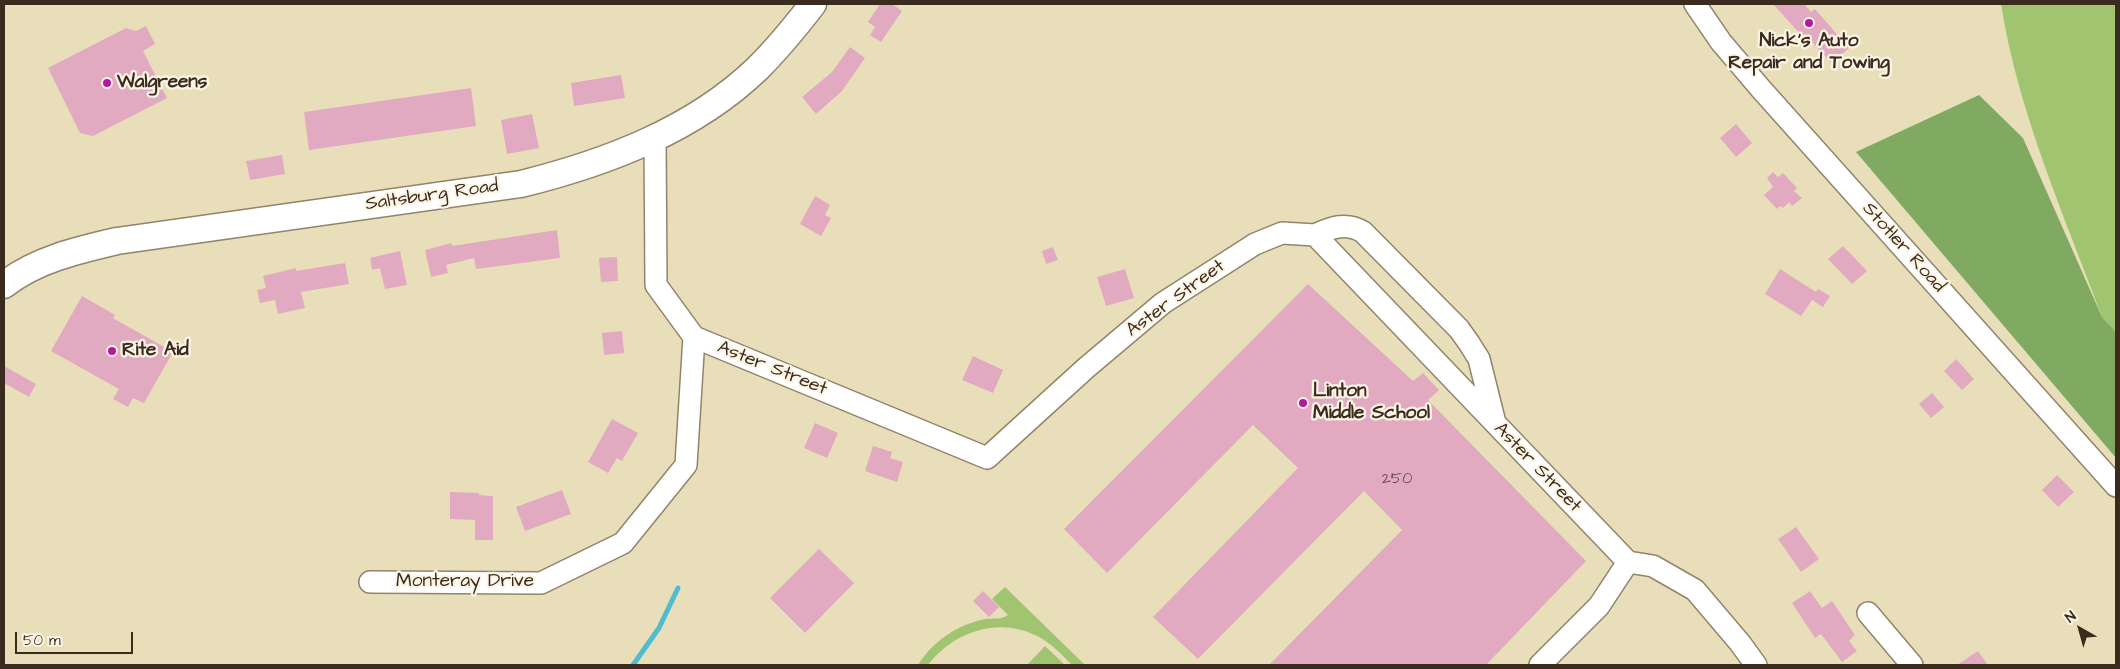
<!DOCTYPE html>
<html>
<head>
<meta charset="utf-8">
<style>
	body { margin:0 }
	#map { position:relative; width:2120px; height:669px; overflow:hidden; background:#e8dfba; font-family:"Architects Daughter",sans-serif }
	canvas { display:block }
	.frame { position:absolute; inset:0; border:5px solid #3b2a1e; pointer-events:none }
	.north { position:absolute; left:2055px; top:604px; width:50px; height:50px; -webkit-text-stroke:4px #fcf5e5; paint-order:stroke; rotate:322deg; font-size:14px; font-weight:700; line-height:20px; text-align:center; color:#3b2a1e }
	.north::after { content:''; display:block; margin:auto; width:18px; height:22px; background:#3b2a1e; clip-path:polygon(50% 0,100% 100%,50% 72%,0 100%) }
	.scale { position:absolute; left:15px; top:632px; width:118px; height:22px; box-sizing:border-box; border:2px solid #3b2a1e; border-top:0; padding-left:6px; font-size:15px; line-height:18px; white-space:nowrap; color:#3b2a1e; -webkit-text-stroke:4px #fcf5e5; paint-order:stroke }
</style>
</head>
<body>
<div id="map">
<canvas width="2120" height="669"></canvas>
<div class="frame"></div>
<div class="north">N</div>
<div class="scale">50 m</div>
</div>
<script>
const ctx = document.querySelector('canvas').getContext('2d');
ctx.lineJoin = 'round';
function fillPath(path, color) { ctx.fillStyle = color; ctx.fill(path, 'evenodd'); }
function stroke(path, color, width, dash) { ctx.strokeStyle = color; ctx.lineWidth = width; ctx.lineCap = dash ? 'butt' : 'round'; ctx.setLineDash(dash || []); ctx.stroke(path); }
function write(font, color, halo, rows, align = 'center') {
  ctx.font = font + ' "Architects Daughter",sans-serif'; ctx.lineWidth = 4.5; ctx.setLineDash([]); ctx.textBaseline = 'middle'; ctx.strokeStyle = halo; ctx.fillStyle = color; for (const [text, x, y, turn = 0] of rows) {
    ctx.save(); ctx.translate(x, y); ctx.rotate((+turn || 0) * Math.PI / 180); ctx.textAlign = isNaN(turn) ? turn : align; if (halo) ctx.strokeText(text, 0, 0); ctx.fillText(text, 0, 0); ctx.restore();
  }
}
fillPath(new Path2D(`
	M2001,4H2116V332L2102,317C2064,215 2018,112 2001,4Z
	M1005,587L1085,665H1072C1061,654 1051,643 1037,636C998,616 953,632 928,665H918C933,641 957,625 985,619C993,618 1002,620 1008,615L992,599Z
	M1045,646L1065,665H1027Z`), '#a0c46f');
fillPath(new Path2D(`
	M1979,95L2023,138L2102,317L2116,332V458L1856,152Z`), '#80aa62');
stroke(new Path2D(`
	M633,665L659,628L678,588`), '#51bccd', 5);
fillPath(new Path2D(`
	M880,4H892L902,11L881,42L870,35L875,27L868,22Z
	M1773,4H1804L1811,12L1815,9L1849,48L1831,63L1805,34L1802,36Z
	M146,26L155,44L143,51L167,98L93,136L80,133L48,68L126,28L136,31Z
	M850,47L865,58L842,91L816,114L802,97L832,72Z
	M621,75L625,98L574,106L571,83Z
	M471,88L476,126L309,150L304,112Z
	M532,114L539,148L507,154L501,120Z
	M1736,124L1752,143L1736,157L1720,138Z
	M282,155L285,174L250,180L246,161Z
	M1773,172L1778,177L1783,173L1797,188L1794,191L1802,198L1792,206L1789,202L1783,208L1780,206L1777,209L1764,195L1773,187L1767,178Z
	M815,196L830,205L825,215L831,218L821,236L800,224Z
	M557,230L560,258L476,269L474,258L446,265L448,273L431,277L425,250L452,243V246Z
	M1843,246L1867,271L1852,284L1828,259Z
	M1053,247L1058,260L1046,264L1042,251Z
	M400,251L407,285L385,289L380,268L372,270L370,258Z
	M617,257L618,281L601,282L599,258Z
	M345,263L349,284L301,292L305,308L278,314L275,300L260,303L257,290L266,288L263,276L296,268V271Z
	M1125,269L1134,298L1106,306L1097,277Z
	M1780,269L1816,292L1818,289L1830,296L1823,307L1812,300L1801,316L1765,294Z
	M1308,284L1413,381L1423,373L1439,390L1428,400L1586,561L1486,665H1269L1402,530L1364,491L1198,659L1153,617L1298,468L1253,425L1107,573L1064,529Z
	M82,296L115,315L113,318L173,352L144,403L133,398L128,407L113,399L119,389L51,351Z
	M622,331L624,353L604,355L602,333Z
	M973,356L1003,370L993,393L962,380Z
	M1956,359L1974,379L1962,390L1944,371Z
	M4,366L36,384L29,397L4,383Z
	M1932,393L1944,407L1931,418L1919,404Z
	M612,419L638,433L622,461L617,458L608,473L588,462Z
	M815,423L838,433L827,458L804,448Z
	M873,446L892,452L890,458L903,462L897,482L865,471Z
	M2057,475L2074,492L2058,507L2042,490Z
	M562,490L571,514L525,531L516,507Z
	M450,492L479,493V495L493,496V540H475V520L450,519Z
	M1796,527L1819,559L1801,572L1778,539Z
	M819,549L854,583L805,633L770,598Z
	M983,591L999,607L989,617L973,601Z
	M1810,591L1822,608L1832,601L1855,635L1849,641L1857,651L1842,662L1821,634L1815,638L1792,603Z
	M1978,651L1988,665H1957Z`), '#e2aac1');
const minor = new Path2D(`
	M1695,4L1721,42L1761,89L2116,486
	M655,137L656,285L694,337L987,458L1086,368L1163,303L1255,244L1282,233L1315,235L1628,562L1599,606L1540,665
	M1315,235C1332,227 1347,222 1363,232L1459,329L1469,343L1479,359L1495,423
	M1628,562L1653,566L1695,590L1740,643L1756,665
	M370,582L541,583L623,543L686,465L694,337
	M1868,613L1912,665`);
const major = new Path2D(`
	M4,285C35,260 78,250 117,241L521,184C606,163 694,130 758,68C778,48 796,26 813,4`);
stroke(minor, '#92846c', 24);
stroke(major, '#92846c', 29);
stroke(minor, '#fff', 21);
stroke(major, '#fff', 26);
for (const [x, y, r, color] of [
	[1809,23,5,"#b5179e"],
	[107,83,5,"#b5179e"],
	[112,351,5,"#b5179e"],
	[1303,403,5,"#b5179e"]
]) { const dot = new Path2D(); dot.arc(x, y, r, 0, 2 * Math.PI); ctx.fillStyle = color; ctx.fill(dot); stroke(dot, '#fcf5e5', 2); }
write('16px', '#654a47', null, [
	["250",1397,480]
]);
write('bold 19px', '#3b2a1e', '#fcf5e5', [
	["Nick's Auto",1809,42,"center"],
	["Repair and Towing",1809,64,"center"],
	["Walgreens",117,83],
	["Rite Aid",122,351],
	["Linton",1313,392],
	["Middle School",1313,414]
], 'left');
write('19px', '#3b2a1e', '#fcf5e5', [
	["Saltsburg Road",432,196,-8],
	["Stotler Road",1903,248,48],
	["Aster Street",1176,299,-36],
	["Aster Street",772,369,22],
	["Aster Street",1537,468,46],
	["Monteray Drive",465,582]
]);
</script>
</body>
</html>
